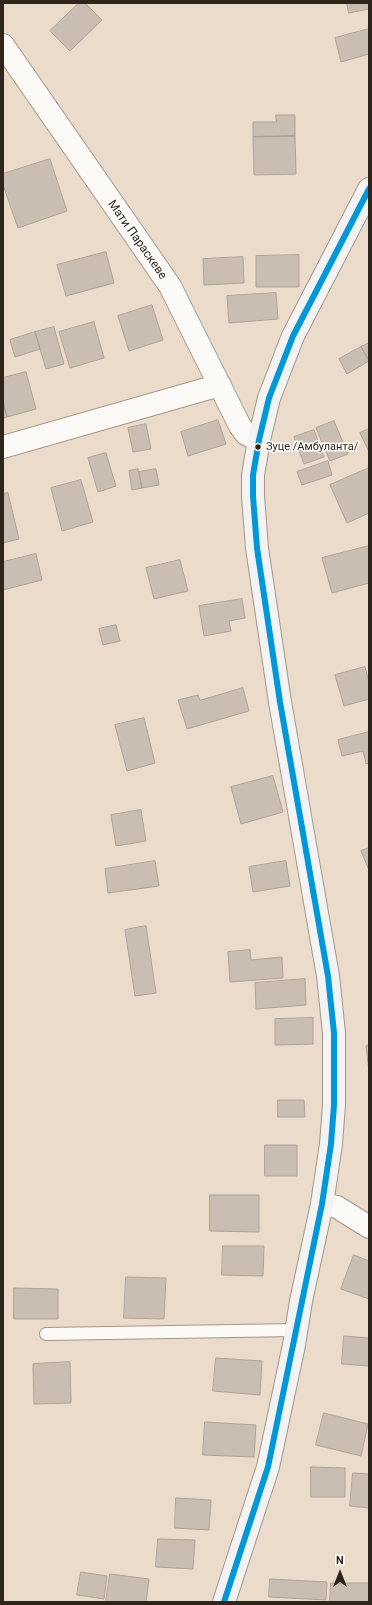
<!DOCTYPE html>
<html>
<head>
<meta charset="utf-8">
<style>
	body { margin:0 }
	#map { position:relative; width:372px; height:1605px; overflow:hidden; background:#ebdbcb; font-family:Roboto,sans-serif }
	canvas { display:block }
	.frame { position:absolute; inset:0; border:4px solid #30251a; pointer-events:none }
	.north { position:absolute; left:320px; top:1553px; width:40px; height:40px; -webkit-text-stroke:3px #fff; paint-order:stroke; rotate:0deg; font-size:11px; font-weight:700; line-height:16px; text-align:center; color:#30251a }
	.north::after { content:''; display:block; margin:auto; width:14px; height:18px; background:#30251a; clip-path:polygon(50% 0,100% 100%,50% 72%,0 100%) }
</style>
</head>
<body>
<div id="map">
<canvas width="372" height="1605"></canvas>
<div class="frame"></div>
<div class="north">N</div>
</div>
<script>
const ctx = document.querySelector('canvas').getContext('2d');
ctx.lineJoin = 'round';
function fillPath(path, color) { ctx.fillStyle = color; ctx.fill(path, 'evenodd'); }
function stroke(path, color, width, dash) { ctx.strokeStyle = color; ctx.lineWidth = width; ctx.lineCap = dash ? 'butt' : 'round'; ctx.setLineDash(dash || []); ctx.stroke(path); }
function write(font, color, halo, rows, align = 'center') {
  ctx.font = font + ' Roboto,sans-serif'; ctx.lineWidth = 3; ctx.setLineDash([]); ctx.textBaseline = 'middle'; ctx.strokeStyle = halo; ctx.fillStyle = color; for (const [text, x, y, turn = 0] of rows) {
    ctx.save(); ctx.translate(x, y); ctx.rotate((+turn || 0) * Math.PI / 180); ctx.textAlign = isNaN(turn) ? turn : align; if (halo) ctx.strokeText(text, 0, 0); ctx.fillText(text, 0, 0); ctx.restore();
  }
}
const building = new Path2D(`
	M79,3H85L102,20L70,51L50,31Z
	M347,3H369V9L349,13Z
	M369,29V54L341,62L335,38Z
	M276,115H295V136L253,137V122H276Z
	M295,136L296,174L254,175L253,137Z
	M50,159L67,211L18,228L3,185V174Z
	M106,252L114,283L66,296L57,265Z
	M299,255V287H256V256Z
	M243,257L244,283L204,285L203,259Z
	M276,293L278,319L229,323L227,296Z
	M152,305L163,340L129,351L118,316Z
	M94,322L104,358L70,368L59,332Z
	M54,327L64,364L46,369L35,332Z
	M35,332L40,349L15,357L10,340Z
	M369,343V360L361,347Z
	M361,347L369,361L347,374L339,359Z
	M26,372L36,409L7,417L3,401V378Z
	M3,401L7,417L3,418Z
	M218,420L226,444L188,456L181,432Z
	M334,421L348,454L330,461L316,428Z
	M146,424L151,449L133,452L128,428Z
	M369,429V452L360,433Z
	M314,430L324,457L304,464L294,437Z
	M106,453L116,486L98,492L88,458Z
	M328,461L332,475L302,485L297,472Z
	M369,468V513L347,523L330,485Z
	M138,469L142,488L132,490L129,471Z
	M156,469L159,485L142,488L139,472Z
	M81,480L93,522L62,531L51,488Z
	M8,493L19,539L3,543V494Z
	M369,546V583L332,593L322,558Z
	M36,554L42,580L3,590V562Z
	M180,560L188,591L154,599L146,568Z
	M242,599L245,618L229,621L231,631L204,636L199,606Z
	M116,625L120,641L103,645L99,629Z
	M365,667L369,682V699L344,706L335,675Z
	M243,688L249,711L187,729L178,700L198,695L200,700Z
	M144,718L155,763L127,771L115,725Z
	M369,732V763L366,764L363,751L342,756L338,740Z
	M273,776L283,812L241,824L231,787Z
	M141,810L146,841L116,846L111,815Z
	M369,848V870L361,851Z
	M155,861L159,886L108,893L105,869Z
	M286,861L290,886L253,892L249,867Z
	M146,926L156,993L135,996L125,930Z
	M250,950L251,960L282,957L283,978L230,982L228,952Z
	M305,979L306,1005L256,1009L255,983Z
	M313,1018V1044L275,1045V1019Z
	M369,1045V1071L366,1046Z
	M278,1100H304L305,1117H278Z
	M265,1145H297V1176H265Z
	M210,1195H259V1232L210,1231Z
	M223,1246H264L263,1276L222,1275Z
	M354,1255L369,1261V1299L341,1289Z
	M126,1277L166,1278L164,1319L124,1318Z
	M14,1288L58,1289V1319H14Z
	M344,1336L369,1338V1366L342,1364Z
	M216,1358L262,1361L260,1395L213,1391Z
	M70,1362L71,1403L34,1404L33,1364Z
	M324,1413L368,1424L361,1456L316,1445Z
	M205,1422L256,1425L254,1457L203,1455Z
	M311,1467L345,1468V1497H311Z
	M353,1473L369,1474V1508L350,1506Z
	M176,1498L211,1500L209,1530L175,1528Z
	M158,1539L195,1540L193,1569L156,1567Z
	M81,1572L107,1576L104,1599L77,1595Z
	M110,1574L149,1579L146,1602H106Z
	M270,1579L327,1582L326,1600L269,1597Z
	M331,1583H369V1602H330Z`);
fillPath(building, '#cabdb1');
stroke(building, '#aea297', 1);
const lane = new Path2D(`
	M46,1334L296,1330`);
const street = new Path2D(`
	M3,45L170,286L240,426L246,434L259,440
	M3,447L220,385
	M322,1204L337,1207L369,1227`);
const secondary = new Path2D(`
	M224,1602L268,1467L294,1345L301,1301L322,1204L331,1144L334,1105V1033L328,976L280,702L257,548L253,496V475L259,440L269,398L293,336L369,189`);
stroke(lane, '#a3978b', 14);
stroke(street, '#a3978b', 24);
stroke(secondary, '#a3978b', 24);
stroke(lane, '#fcfaf7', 12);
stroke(street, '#fcfaf7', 22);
stroke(secondary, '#f2f3f2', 22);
stroke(new Path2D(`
	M224,1602L268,1467L322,1204L331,1144L334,1105V1033L328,976L280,702L257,548L253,496V475L259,440L269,398L293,336L369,189`), '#0098da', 6);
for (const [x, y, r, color] of [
	[258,447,3.5,"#30251a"]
]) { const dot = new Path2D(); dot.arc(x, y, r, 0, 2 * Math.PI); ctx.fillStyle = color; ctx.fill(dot); stroke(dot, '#fff', 1.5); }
write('11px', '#30251a', '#fff', [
	["Зуце /Амбуланта/",266,447]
], 'left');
write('12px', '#30251a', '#fff', [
	["Мати Параскеве",137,240,55]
]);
</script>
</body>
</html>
